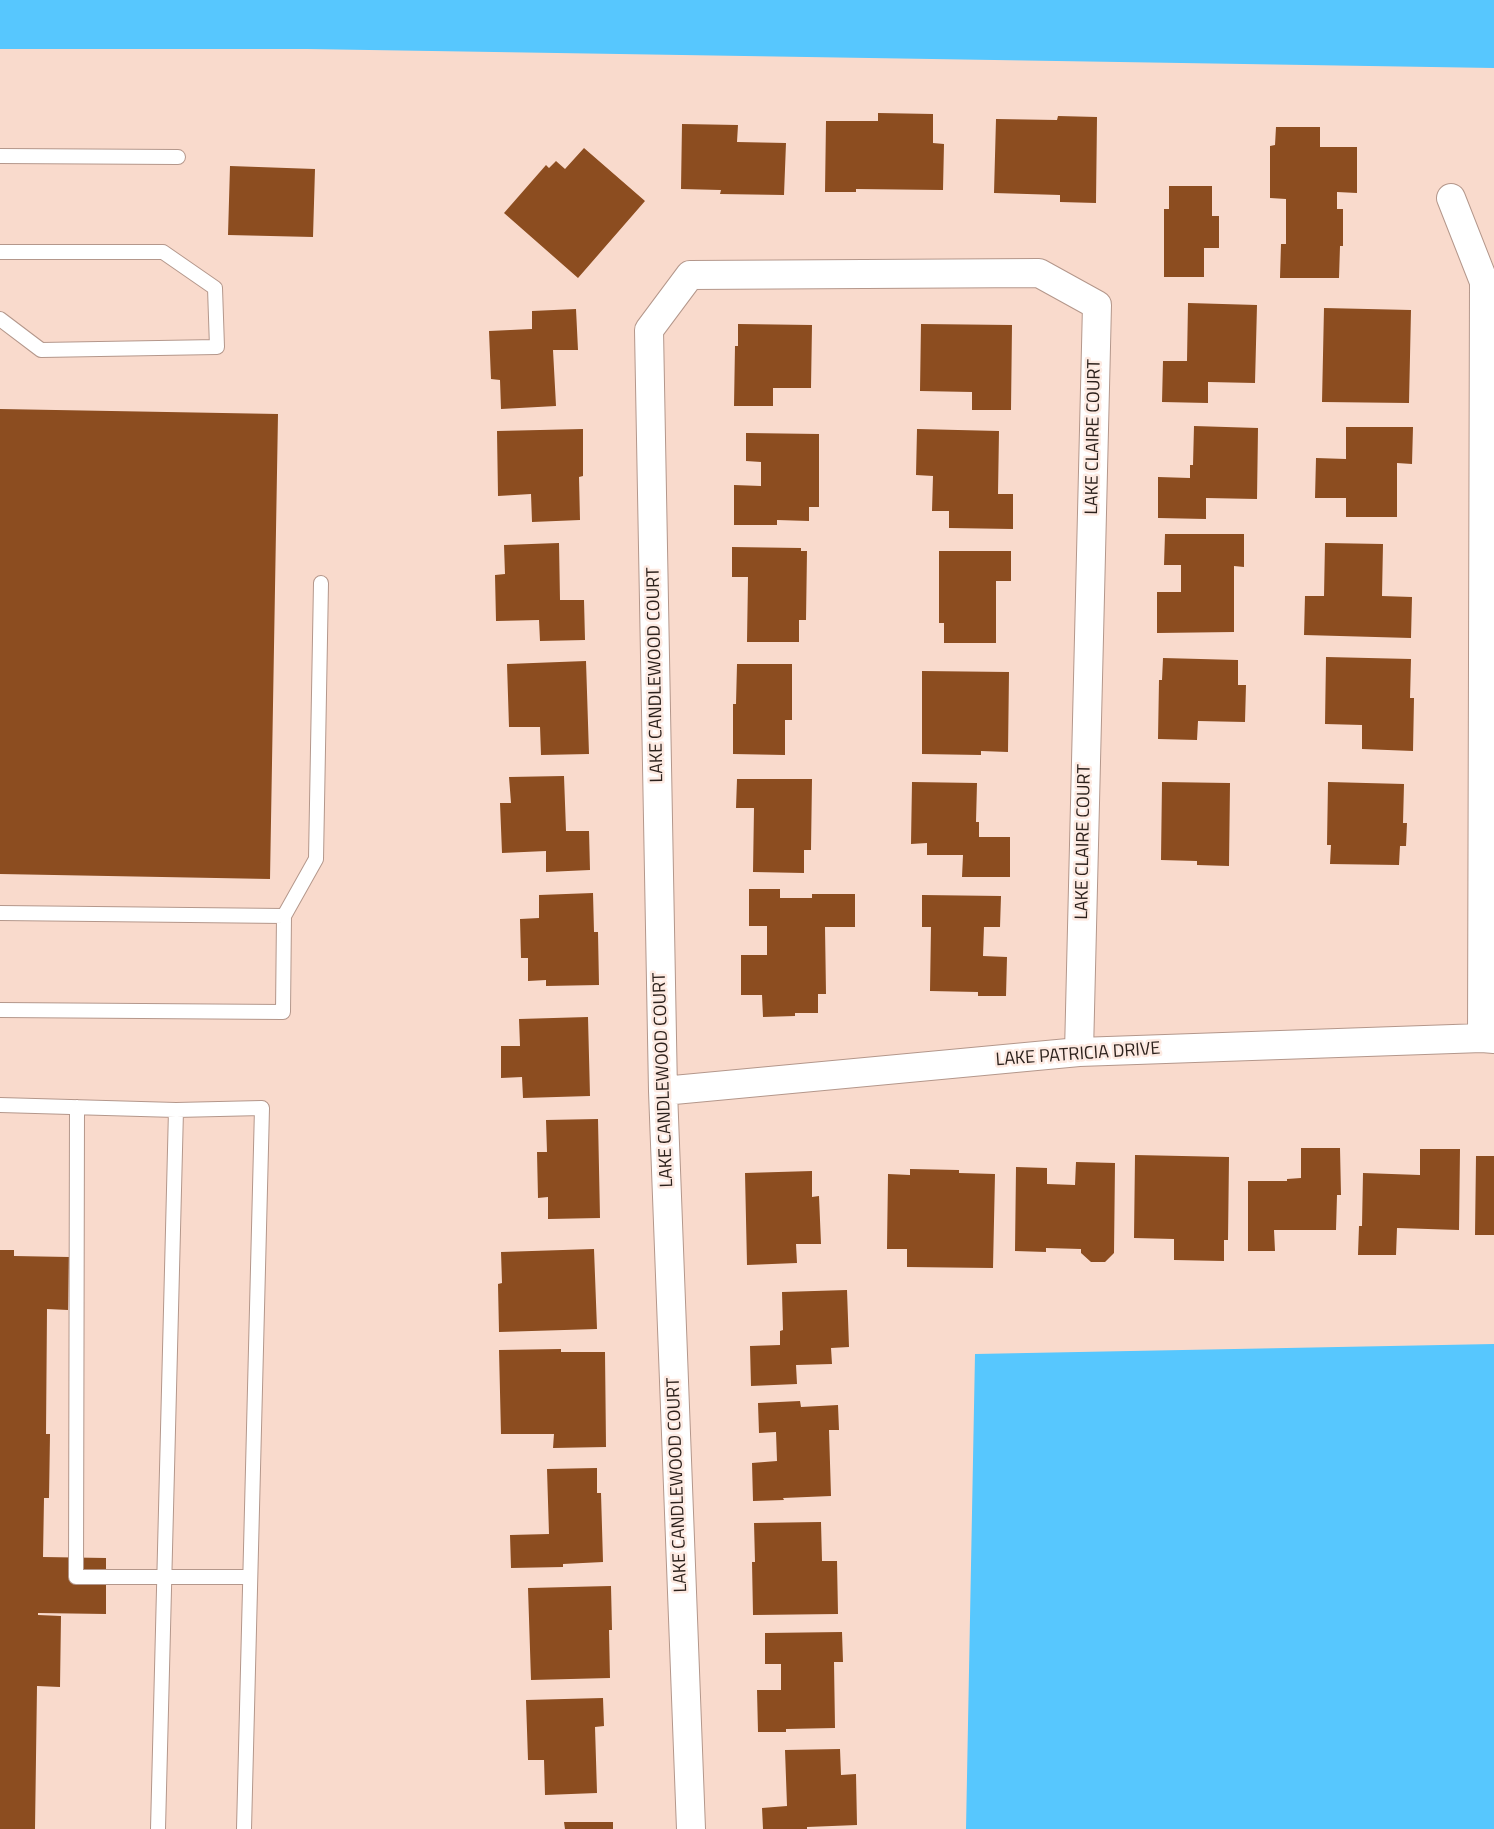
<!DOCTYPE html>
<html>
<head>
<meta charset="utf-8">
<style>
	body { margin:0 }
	canvas { display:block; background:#f9dacc }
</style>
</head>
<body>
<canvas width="1494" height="1829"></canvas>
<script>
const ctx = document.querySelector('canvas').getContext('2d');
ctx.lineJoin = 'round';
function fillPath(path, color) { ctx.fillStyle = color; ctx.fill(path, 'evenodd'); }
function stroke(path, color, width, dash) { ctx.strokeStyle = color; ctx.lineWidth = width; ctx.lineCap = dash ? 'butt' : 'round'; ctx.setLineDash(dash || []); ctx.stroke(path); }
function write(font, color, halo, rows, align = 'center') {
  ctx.font = font + ' "Titillium Web",sans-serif'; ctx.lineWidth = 5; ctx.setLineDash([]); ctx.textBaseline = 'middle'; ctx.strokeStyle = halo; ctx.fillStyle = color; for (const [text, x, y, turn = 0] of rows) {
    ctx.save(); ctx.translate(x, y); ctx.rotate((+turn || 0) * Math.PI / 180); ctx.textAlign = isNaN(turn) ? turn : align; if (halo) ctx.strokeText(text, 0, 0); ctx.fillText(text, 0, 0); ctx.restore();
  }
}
fillPath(new Path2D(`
	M0,0H1494V68L307,49H0Z
	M1494,1344V1829H966L975,1354Z`), '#57c7fe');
fillPath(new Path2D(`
	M878,113L933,114V143L944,144L943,190L856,189V192H825L826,121H878Z
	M1058,116L1097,117L1096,203L1060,202V195L994,193L996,119L1057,120Z
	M682,124L738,125L737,142L786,143L784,195L720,194L721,190L681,189Z
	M1276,127H1320V147H1357V193L1337,192V209H1343V246H1340L1339,278H1280L1281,244H1286V199L1270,198V146L1275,145Z
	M584,148L645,201L578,278L504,213L546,165L549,168L556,161L565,169Z
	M230,166L315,169L313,237L228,235Z
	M1169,186H1212V216H1219V248H1204V277H1164V209H1169Z
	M1188,303L1257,305L1255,383L1208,382V403L1162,402L1163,361H1187Z
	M1324,308L1411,310L1409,403L1322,402Z
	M576,309L578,350H553L556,406L501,409L500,380L491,379L489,331L532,329V311Z
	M738,324L812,325L811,388H773V406H734L735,346H738Z
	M921,324L1012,325L1011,410H972V392L920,391Z
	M0,409L278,414L270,879L0,874Z
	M1194,426L1258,428L1257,499L1206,498V519L1158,518V477L1190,478V465H1193Z
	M1346,427H1413L1412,464L1397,463V517H1346V498H1315L1316,458L1346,459Z
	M583,429V476L579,477L580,520L532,522L531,494L498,496L497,431Z
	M917,429L999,431L998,494H1013V529L949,528V511H932L933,476L916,475Z
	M746,433L819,434V507H809V521L777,520V525H734V485L761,486V462L746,461Z
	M1165,534H1244V567L1234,566V632L1157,633V592H1181V565H1164Z
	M559,543L560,600H584L585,640L540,641L539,620L496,621L495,575L505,574L504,545Z
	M1325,543L1383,544L1382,596L1412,597L1411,638L1304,635L1305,596H1324Z
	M732,547L801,548V551H807L806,620H799V642H747L748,577H732Z
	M939,551H1011V581H996V643H944V623H939Z
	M1326,657L1411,659L1410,698H1414L1413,751L1362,749V725L1325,724Z
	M1163,658L1238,660V685H1246L1245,722L1198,721L1197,740L1158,739L1159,680H1162Z
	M586,661L589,754L541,755L540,727H509L507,664Z
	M737,664H792V720H785V755L733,754V704H736Z
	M922,671L1009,672L1008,752L981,751V755L922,754Z
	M564,776L566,831H589L590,870L546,872V851L502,853L500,803H511L509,777Z
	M737,779H812L811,850H804V873L753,872L754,808H736Z
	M912,782L977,783L976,822H979V837H1010V877H962L963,855H927V843L911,844Z
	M1162,782L1230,783L1229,866L1197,865V861L1161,860Z
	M1328,782L1404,784L1403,823H1407L1406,846H1400L1399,865L1330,864L1331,845H1327Z
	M749,889H780V898H812V894H855V927H825L826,994H818V1013H795V1016L763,1017L762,995H741V955H767V926H749Z
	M593,893L594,932H598L599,985L546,986V980L528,981V958H521L520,919L539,918V895Z
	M922,895L1001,896L1000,927H984L983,956L1007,957L1006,996H978V992L930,991L931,927H922Z
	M588,1017L590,1096L523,1098L522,1077L501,1078V1046H520L519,1019Z
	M598,1119L600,1218L548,1219V1197L538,1198L537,1152H547L546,1120Z
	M1301,1148H1340L1341,1195H1337L1336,1230H1274L1275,1251H1248V1181H1287V1179L1301,1178Z
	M1420,1149H1460L1459,1230L1397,1228L1396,1255H1358L1359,1226H1362L1363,1173L1420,1175Z
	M1135,1155L1229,1157L1228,1240H1224V1261L1174,1260V1239L1134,1238Z
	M1476,1156H1494V1235H1475Z
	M1076,1162L1115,1163L1114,1253L1105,1262H1091L1081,1253V1249L1046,1248V1252L1015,1251L1016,1167L1047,1168V1184L1075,1185Z
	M910,1169L959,1170V1173L995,1174L993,1268L907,1267V1249H887L888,1174L910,1175Z
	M812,1171V1197L819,1196L821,1244H796L797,1263L747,1265L745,1173Z
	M594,1249L597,1329L499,1332L498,1284L502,1283L501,1252Z
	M0,1250H14V1256L69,1257L68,1310L47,1309L46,1434H50L49,1498H44L43,1557L106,1558V1614L38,1613V1615L61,1616L60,1687L37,1686L35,1829H0Z
	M847,1290L849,1347L831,1348L832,1364L796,1365L797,1384L751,1386L750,1346L780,1345V1331L783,1330L782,1292Z
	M561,1349V1352H605L606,1447L553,1448L554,1434H501L499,1350Z
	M800,1401L801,1407L838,1405L839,1430H829L831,1496L783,1498L784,1500L753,1501L752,1463L777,1461L776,1432L759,1433L758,1403Z
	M597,1468V1493H601L603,1562L563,1564V1567L511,1568L510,1535L549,1534L547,1469Z
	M821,1522L822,1561H837L838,1614L753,1615L752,1562H755L754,1523Z
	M611,1586L612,1630H609L610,1678L531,1680L528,1588Z
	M842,1632L843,1662H834L835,1728L786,1729V1732H758L757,1690H781V1664H765V1633Z
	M603,1698L604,1726L595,1727L597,1793L545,1795L544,1760H528L526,1700Z
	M840,1749L841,1775L856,1774L857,1825L807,1827V1829H763L762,1808L787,1806L785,1750Z
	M564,1822H613V1829H565Z`), '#8c4d20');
const service = new Path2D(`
	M0,156L178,157
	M0,252H163L215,288L217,347L41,350L0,319
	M0,913L284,916L283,1012L0,1010
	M284,916L316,859L321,583
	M0,1105L176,1110L158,1829
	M77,1107L76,1577H250
	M176,1110L262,1108L244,1829`);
const minor = new Path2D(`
	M1451,198L1484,282L1482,1038
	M663,1091L1079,1052L1482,1038L1494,1039
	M691,1829L663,1091L649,330L690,275L1039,273L1097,305L1079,1052`);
stroke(service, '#b4978b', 16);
stroke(minor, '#b4978b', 30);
stroke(service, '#fff', 14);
stroke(minor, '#fff', 28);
write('18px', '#2c211c', '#fdeae2', [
	["LAKE CLAIRE COURT",1094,437,-89],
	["LAKE CANDLEWOOD COURT",656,675,-91],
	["LAKE CLAIRE COURT",1084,842,-89],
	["LAKE PATRICIA DRIVE",1078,1055,-4],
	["LAKE CANDLEWOOD COURT",664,1080,-92],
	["LAKE CANDLEWOOD COURT",678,1485,-92]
]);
</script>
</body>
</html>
